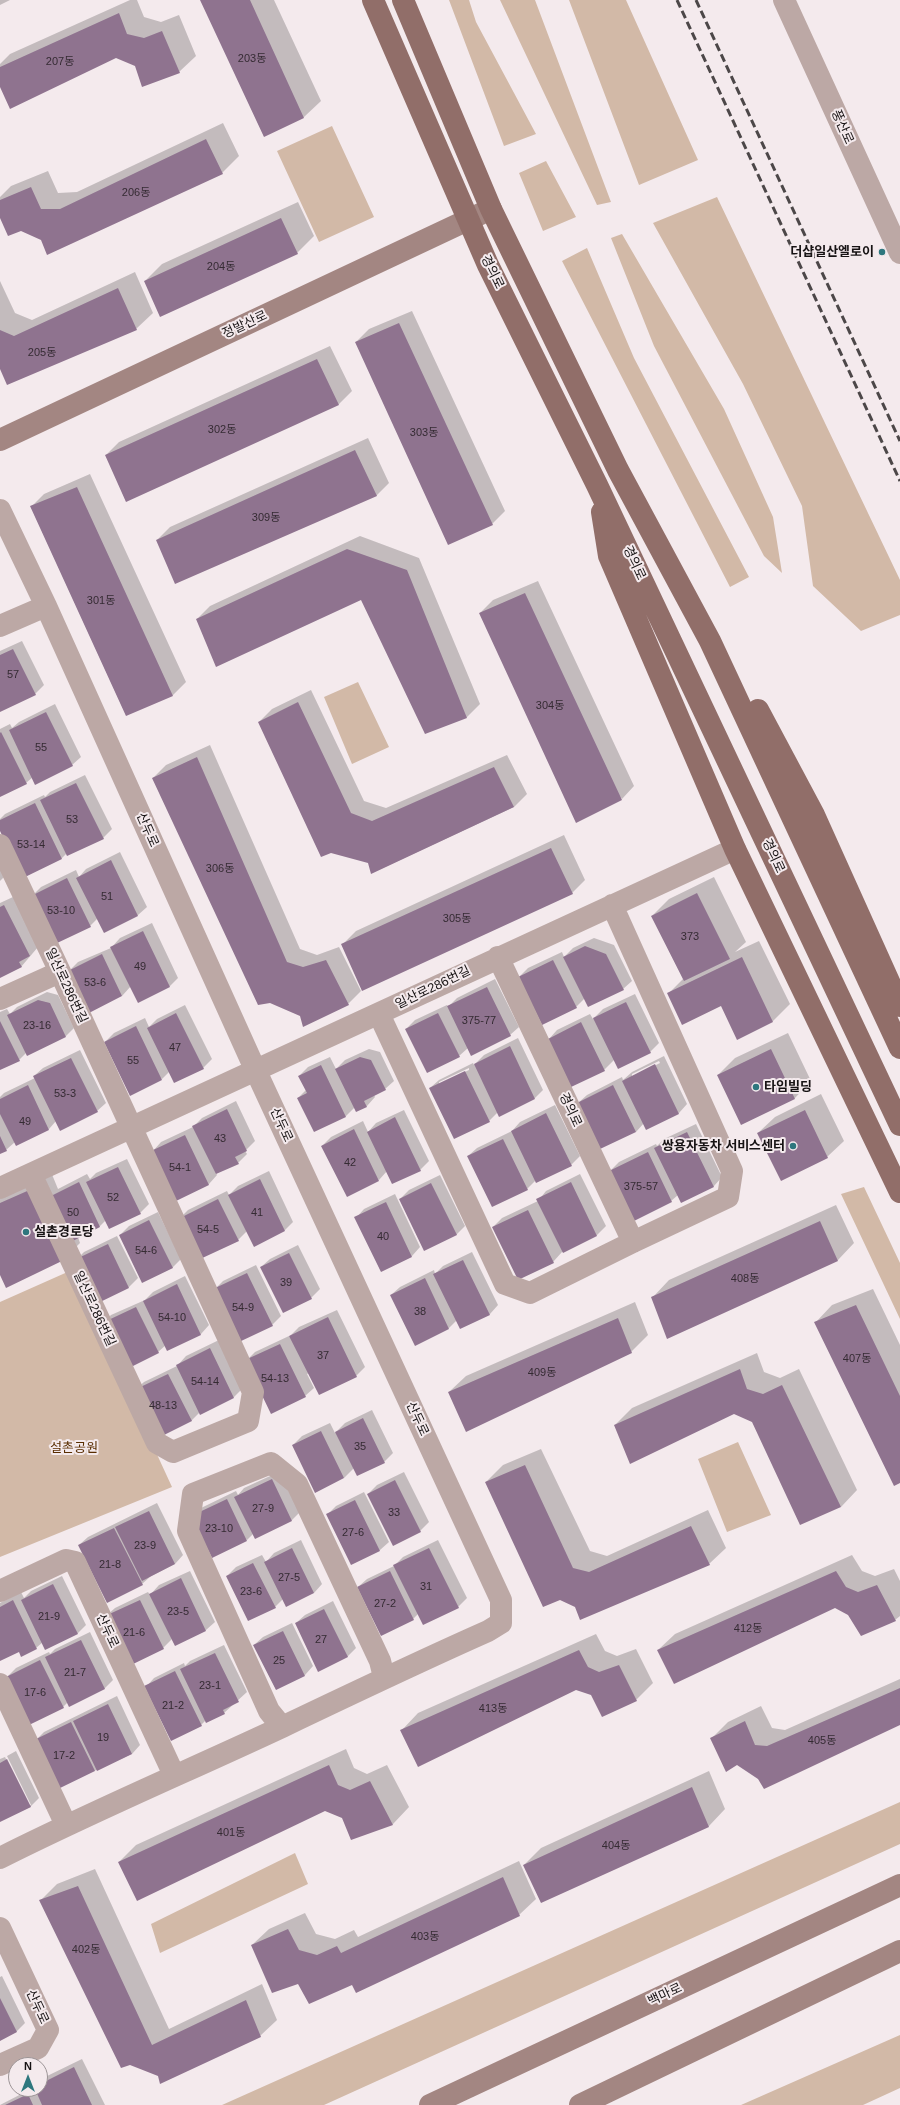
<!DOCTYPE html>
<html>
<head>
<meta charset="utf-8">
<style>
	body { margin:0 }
	#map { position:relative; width:900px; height:2105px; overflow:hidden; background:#f4eaed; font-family:Helvetica,sans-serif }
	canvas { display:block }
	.north { position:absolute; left:8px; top:2057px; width:40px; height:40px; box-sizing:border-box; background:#f4eaed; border:1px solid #9c9496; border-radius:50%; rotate:0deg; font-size:11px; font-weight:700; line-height:16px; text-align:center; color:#171314 }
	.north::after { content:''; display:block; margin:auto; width:14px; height:18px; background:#2e777e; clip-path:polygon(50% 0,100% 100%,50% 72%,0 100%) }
</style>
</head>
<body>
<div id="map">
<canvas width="900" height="2105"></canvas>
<div class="north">N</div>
</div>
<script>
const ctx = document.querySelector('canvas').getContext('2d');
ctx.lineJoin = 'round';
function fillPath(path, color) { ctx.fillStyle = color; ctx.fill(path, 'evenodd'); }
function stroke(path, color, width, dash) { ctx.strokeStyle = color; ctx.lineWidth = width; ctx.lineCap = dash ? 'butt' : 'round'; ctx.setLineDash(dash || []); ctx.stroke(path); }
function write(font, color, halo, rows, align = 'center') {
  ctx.font = font + ' Helvetica,"Noto Sans KR",sans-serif'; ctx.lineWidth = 4; ctx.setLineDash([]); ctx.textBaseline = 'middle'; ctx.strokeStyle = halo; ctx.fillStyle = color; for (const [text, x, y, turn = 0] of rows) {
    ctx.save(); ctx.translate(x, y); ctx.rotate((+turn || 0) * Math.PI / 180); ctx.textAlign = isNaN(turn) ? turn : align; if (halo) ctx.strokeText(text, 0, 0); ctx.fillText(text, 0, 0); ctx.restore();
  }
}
fillPath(new Path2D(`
	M449,0H469L476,22L536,134L504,146Z
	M500,0H535L611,202L597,205Z
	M569,0H626L698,160L639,185Z
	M332,126L374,217L319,242L277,151Z
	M546,161L576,217L543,231L519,173Z
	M717,197L900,580V615L861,631L813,586L802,506L743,384L653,223Z
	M622,234L724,409L773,517L782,573L764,556L654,346L611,238Z
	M587,248L634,358L749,577L730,587L562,261Z
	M358,682L389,747L352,764L324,697Z
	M864,1187L900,1263V1319L841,1194Z
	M72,1270L172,1487L0,1557V1302Z
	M738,1442L771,1515L727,1532L698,1459Z
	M900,1802V1844L324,2105H222Z
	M295,1853L308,1884L160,1953L151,1924Z
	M900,2035V2088L863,2105H741Z`), '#d2b9a7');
fillPath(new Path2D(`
	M0,0H10L0,5Z
	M130,0H137L144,17L161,22L179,15L196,56L179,72L136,65L116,57L0,85V64L10,54Z
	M201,0H274L321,101L304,117L264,136Z
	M223,123L239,156L222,173L41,239L0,215V197L11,186L48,171L58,193L77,192Z
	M298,202L314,236L297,253L145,281L162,264Z
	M135,272L153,313L136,329L0,368V281L15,313L32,320Z
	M412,311L505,511L492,524L356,342L369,329Z
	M330,346L352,391L339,404L126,501L106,455L119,442Z
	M368,438L389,483L376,496L157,540L170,527Z
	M90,474L186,682L173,695L126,715L31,507L44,494Z
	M360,536L419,558L480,704L467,717L426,733L362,599L197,619L210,606Z
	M538,581L634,786L622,799L480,613L493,600Z
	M22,641L44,685L35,694L0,709V651Z
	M311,690L364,801L386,808L507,755L527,794L514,807L372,873L369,863L259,722L272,709Z
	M55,704L81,757L72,765L33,777L26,783L0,796V729L10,724L12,728L19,722Z
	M210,745L300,949L317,955L339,947L361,991L348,1004L301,1015L153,778L166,765Z
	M85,775L112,829L103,838L67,853L62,858L24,877L0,829V819L5,814L44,795L45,797L50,792Z
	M564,835L585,880L572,893L343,944L356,931Z
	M120,852L147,907L138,915L104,931L98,918L90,926L32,896L41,887L76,870L79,877L86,869Z
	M0,869L4,877L0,881Z
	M714,877L746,942L735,952L759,941L790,1004L773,1021L738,1038L721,1005L668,994L683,979L652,916L669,899Z
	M13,897L38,947L21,967L0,977V903Z
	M152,923L178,978L170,986H131L122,996L69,971L78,962L111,948L120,938Z
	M594,938L614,945L632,981L623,989L585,998L576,1007L519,977L528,968L562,952L564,957L573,948Z
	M495,979L519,1027L510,1035L468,1048L459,1056L406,1029L415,1020L447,1005L448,1007L457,998Z
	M47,992L58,995L74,1028L66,1036L27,1055L26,1053L19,1060L0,1069V1012L7,1009L10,1014L17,1007Z
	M635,994L659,1043L650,1052L614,1060L604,1070L572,1086L549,1039L557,1030L590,1014L593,1019L603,1009Z
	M185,1005L212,1059L203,1068L169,1072L162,1079L105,1042L114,1033L145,1018L149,1027L157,1019Z
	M788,1033L811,1081L795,1098L742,1124L718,1075L735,1058Z
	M518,1038L543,1090L535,1098L500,1115L498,1112L489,1121L430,1088L439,1080L473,1063L474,1065L484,1055ZM469,1068V1070L439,1084V1082Z
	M369,1049L380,1052L394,1081L385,1089L374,1095L375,1097L367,1106L357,1111L355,1107L346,1116L314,1131L298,1098L306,1090L299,1076L308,1067L330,1057L336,1069L345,1060Z
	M80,1050L106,1103L97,1111L56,1121L49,1129L16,1145L15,1142L6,1150L0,1153V1097L4,1093L35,1078L34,1076L43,1068Z
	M664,1056L687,1104L679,1113L647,1128L644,1123L636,1132L578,1103L587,1095L622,1077L623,1080L632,1072ZM659,1061L660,1063L632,1077V1074Z
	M821,1094L844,1141L827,1157L758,1133L775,1117Z
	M236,1101L255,1141L245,1151L247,1154L238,1163L216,1173L217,1175L209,1184L176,1199L153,1151L161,1142L193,1127L202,1118Z
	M555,1105L580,1156L571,1165L536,1180L527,1189L468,1156L477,1148L512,1131L520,1122Z
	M404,1110L429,1161L420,1170L387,1171L379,1180L322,1146L331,1137L363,1121L368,1132L376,1123Z
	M696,1124L722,1177L714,1186L681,1202L678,1195L671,1201L610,1171L619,1162L656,1144L657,1146L664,1139Z
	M127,1159L149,1204L140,1213L106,1220L100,1226L78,1237L80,1243L63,1260L0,1272V1195L51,1172L58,1189L87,1174L90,1179L96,1173Z
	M269,1171L293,1222L285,1230L254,1246L247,1231L238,1240L179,1219L188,1210L227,1191L229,1195L238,1186Z
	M580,1174L606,1226L597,1235L562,1252L553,1262L493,1227L502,1218L538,1201L546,1191Z
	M440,1175L465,1226L456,1235L400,1199L409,1190Z
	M395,1194L420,1247L412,1256L381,1271L356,1218L364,1209Z
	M836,1205L854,1243L838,1260L668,1337L653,1297L669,1280Z
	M158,1212L181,1259L172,1268L120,1235L129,1226Z
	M117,1236L138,1278L129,1287L96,1303L76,1260L84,1252Z
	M298,1245L320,1289L311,1298L261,1267L270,1259Z
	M472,1252L498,1305L490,1314L460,1328L457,1320L449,1328L415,1344L391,1295L400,1287L434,1270L435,1274L443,1266Z
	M256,1265L281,1316L272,1325L214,1290L223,1281Z
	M185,1276L209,1325L201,1334L168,1350L166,1345L158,1352L103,1323L111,1315L145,1300L153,1292Z
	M873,1289L900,1345V1482L816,1322L832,1305Z
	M635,1302L648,1335L631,1352L449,1392L466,1376Z
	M337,1310L365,1367L356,1376L309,1373L307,1374L314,1388L305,1396L246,1361L255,1352L289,1336V1337L299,1327Z
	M219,1340L242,1389L234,1397L201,1414L200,1412L191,1421L135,1390L144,1382L177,1366L186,1356Z
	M757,1353L764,1372L780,1378L799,1369L857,1490L841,1507L753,1422L734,1413L615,1425L632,1408Z
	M372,1410L393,1453L384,1462L354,1468L344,1478L293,1445L302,1436L330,1423L335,1433L345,1423Z
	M541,1449L590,1551L607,1556L708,1510L726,1548L709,1564L576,1607L486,1482L503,1465Z
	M281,1471L300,1512L292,1520L255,1538L253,1534L247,1540L193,1516L201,1508L236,1491L238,1495L244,1488Z
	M404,1472L429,1522L420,1531L368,1494L377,1485Z
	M364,1492L389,1542L380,1550L352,1564L327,1515L336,1506Z
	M157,1503L183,1555L175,1564L151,1576L142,1584L79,1545L88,1537Z
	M301,1540L322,1584L314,1593L283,1599L275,1607L227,1576L236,1567L262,1555L266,1562L274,1553Z
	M438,1540L467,1598L458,1607L418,1614L413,1619L358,1587L367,1579L394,1566L403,1557Z
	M852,1555L862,1571L875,1576L894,1569L900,1581V1616L895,1620L849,1614L835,1607L658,1650L675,1634Z
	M190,1571L215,1622L206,1630L175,1645L172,1639L163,1648L106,1616L115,1608L148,1592L150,1595L159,1585Z
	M62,1576L86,1625L78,1633L43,1642L36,1648L19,1651L0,1660V1603L21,1592L24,1598L31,1591Z
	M333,1601L356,1648L347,1657L296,1623L305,1615Z
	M292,1623L313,1666L305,1675L276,1689L254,1645L263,1637Z
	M90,1632L113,1680L104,1689L68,1702L63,1707L7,1677L16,1668L49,1652L50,1654L55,1649Z
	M596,1634L605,1651L617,1656L636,1649L653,1683L636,1700L591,1694L576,1689L402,1730L418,1713Z
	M224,1645L247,1692L224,1713L206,1720L201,1725L146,1687L154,1678L184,1663L185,1666L190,1661Z
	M900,1679V1724L759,1778L712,1738L728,1722L761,1706L772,1728L785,1730Z
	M117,1696L140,1745L132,1754L94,1771L35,1741L44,1732Z
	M346,1749L354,1768L367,1774L387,1765L409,1807L393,1824L351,1839L343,1817L325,1810L119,1862L136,1845Z
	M16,1751L39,1798L30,1807L0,1821V1759L5,1757L29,1805H31L7,1756Z
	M709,1771L725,1809L709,1826L541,1902L524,1865L541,1848Z
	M519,1861L536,1899L519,1915L352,1983H298L252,1945L269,1929L305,1913L316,1934L335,1939L354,1930L358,1937Z
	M95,1869L169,2029L262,1984L277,2020L260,2036L159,2076L40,1901L57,1884Z
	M2,1976L25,2023L16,2032L0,2040V1977Z
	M82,2059L105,2105H0L31,2089H40V2082L43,2078Z`), '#0003');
fillPath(new Path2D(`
	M200,0H250L304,118L264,137Z
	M119,13L127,34L144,38L162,31L180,73L142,87L135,66L116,58L10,109L0,87V67Z
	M206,139L223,174L47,255L41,240L21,231L8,236L0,218V200L31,187L41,209H60Z
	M281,218L298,254L160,317L144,281Z
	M118,288L137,330L7,385L0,369V330L14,336Z
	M399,323L493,525L448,545L355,342Z
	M317,359L339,405L126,502L105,455Z
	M355,450L377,496L175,584L156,540Z
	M77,487L173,696L126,716L30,506Z
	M347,549L407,570L467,718L425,734L361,600L216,667L196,619Z
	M525,593L622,800L576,823L479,613Z
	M13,649L36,695L0,712V655Z
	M298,702L351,813L372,821L494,767L514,807L371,874L368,863L331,853L321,857L258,722Z
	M46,712L73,766L35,785L9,730Z
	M1,732L27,784L0,797V733Z
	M197,757L287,962L303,967L326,960L349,1005L303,1027L300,1016L270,1003L258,1005L152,778Z
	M76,783L104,839L67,856L40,800Z
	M35,803L62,859L23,878L0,831V820Z
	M551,848L573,894L362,991L341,944Z
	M111,860L138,916L104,933L76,878Z
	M67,878L91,927L55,944L31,896Z
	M697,893L730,959L684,981L651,916Z
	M4,905L30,956L19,962L22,967L0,978V907Z
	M143,931L170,987L138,1003L110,947Z
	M585,946L606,954L624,990L588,1007L563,957Z
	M102,954L122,996L89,1013L68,971Z
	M742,957L773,1022L737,1040L721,1006L682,1025L667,993Z
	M553,960L577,1008L542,1025L518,977Z
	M487,987L511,1036L471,1056L447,1006Z
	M38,1000L50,1003L66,1037L27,1056L7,1015Z
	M626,1002L651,1053L618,1069L593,1018Z
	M176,1013L204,1069L174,1083L147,1028Z
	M438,1013L460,1057L427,1073L405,1029Z
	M0,1021L20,1061L0,1070Z
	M581,1022L605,1071L571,1087L548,1039Z
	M136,1026L162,1080L130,1096L104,1042Z
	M510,1046L535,1099L499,1117L474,1064Z
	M771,1049L795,1099L741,1125L717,1075Z
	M360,1057L371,1060L386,1090L364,1101L367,1107L356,1112L335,1069Z
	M71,1058L98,1112L60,1131L33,1076Z
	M655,1064L679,1114L646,1130L622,1081Z
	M321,1065L346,1117L314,1132L297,1098L307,1093L298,1076Z
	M465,1071L490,1122L454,1139L429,1088Z
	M28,1085L49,1130L16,1146L0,1114V1099Z
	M613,1085L636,1132L600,1149L577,1103Z
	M227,1109L247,1151L235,1157L239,1164L216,1174L192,1126Z
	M805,1110L828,1158L781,1181L757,1133Z
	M546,1113L572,1166L536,1183L511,1131Z
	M395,1117L421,1171L392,1184L367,1132Z
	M354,1129L379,1181L347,1197L321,1146Z
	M687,1132L714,1187L681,1203L654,1148Z
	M185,1135L209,1185L176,1201L151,1151Z
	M0,1136L7,1151L0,1154Z
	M503,1139L528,1190L492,1207L467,1156Z
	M648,1152L672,1202L634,1221L609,1171Z
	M118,1167L141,1214L109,1229L86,1182Z
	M260,1179L285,1231L254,1247L228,1195Z
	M79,1182L100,1227L67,1244L45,1199Z
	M571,1182L597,1236L563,1253L536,1199Z
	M431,1183L457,1235L424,1251L399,1199Z
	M34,1188L64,1260L6,1288L0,1275V1203Z
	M218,1199L239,1241L198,1260L178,1219Z
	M386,1202L412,1257L381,1272L354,1217Z
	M528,1210L554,1263L518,1280L492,1227Z
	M149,1220L173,1268L142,1283L119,1235Z
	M820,1221L838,1261L667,1339L651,1297Z
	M108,1244L129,1288L96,1304L74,1260Z
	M289,1253L312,1299L283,1313L260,1267Z
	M463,1260L490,1315L460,1329L433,1274Z
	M247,1273L273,1326L239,1342L213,1289Z
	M425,1278L449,1329L415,1346L390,1295Z
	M177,1284L201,1335L167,1351L143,1301Z
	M856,1305L900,1396V1483L894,1486L814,1322Z
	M136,1307L159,1353L125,1370L102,1323Z
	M328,1317L357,1377L319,1395L289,1336Z
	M618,1318L632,1353L466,1432L448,1392Z
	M280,1344L306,1397L271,1414L245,1360Z
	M210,1348L234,1398L200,1415L176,1365Z
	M740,1369L747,1389L763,1394L782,1385L841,1507L800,1525L752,1422L734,1414L630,1464L614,1425Z
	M168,1374L192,1421L158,1438L134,1390Z
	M363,1418L385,1463L357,1476L335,1432Z
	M321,1431L344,1478L315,1493L292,1445Z
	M525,1465L573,1568L589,1572L691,1526L710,1565L580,1620L575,1607L560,1600L543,1607L485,1482Z
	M272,1479L292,1521L255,1539L234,1497Z
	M395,1480L421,1532L393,1546L367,1494Z
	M227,1499L247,1541L212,1558L191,1516Z
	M355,1500L380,1551L351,1565L326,1514Z
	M149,1511L175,1564L142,1581L115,1527Z
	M114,1528L143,1585L107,1603L78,1545Z
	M292,1548L314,1593L286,1607L264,1562Z
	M429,1548L459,1608L423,1625L393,1565Z
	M253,1563L276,1608L248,1621L226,1576Z
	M390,1571L414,1620L381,1636L357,1587Z
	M836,1571L846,1587L858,1592L877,1585L896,1621L861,1636L848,1615L835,1608L674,1684L657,1650Z
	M181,1578L206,1631L175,1646L149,1594Z
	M53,1584L78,1634L45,1650L21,1600Z
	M13,1600L37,1649L21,1657L19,1652L0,1661V1607Z
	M140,1600L164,1649L129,1666L105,1616Z
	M324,1609L348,1657L318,1672L295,1623Z
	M283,1631L305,1676L276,1690L253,1645Z
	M81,1640L105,1689L69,1707L45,1657Z
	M579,1650L588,1667L599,1672L619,1665L637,1701L602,1717L591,1695L576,1690L418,1767L400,1730Z
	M215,1653L239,1702L223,1710L225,1714L206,1723L180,1669Z
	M40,1660L64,1708L29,1725L6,1677Z
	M175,1671L202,1726L171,1741L144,1686Z
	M900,1688V1725L764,1789L758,1779L737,1765L726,1772L710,1738L745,1721L755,1745L767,1746Z
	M108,1704L132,1754L97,1771L73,1721Z
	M71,1722L95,1771L58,1789L34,1740Z
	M7,1759L31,1807L0,1822V1763Z
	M329,1765L338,1785L350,1790L370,1781L393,1825L351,1840L342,1818L325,1811L137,1901L118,1862Z
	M692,1787L709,1827L541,1903L523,1865Z
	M503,1877L520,1916L356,1993L352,1985L309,2004L298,1984L272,1993L251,1945L288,1929L299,1950L317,1955L337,1946L341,1953Z
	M78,1886L152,2045L246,2000L261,2037L160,2084L158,2076L130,2065L121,2068L39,1900Z
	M0,1998L17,2032L0,2041Z
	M74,2067L92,2105H42L35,2089H40V2084Z
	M28,2094L33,2105H5Z`), '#8f738f');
stroke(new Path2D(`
	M0,510L46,606L255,1069L501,1600V1623L488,1631C418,1662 351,1694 282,1727C188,1771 93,1811 0,1858
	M0,626L46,606
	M0,845L60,972L253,1392L248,1421L173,1452L157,1443L31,1174
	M498,957L633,1242
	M0,999L60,972
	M379,1014L505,1284L530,1293L633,1242L728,1197L732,1171L612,905
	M0,1188L735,849
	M0,1591L66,1560L75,1562L174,1775
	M0,1684L66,1825
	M282,1727L269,1711L188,1531L193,1494L271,1463L297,1484L380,1661L384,1677
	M0,1928L48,2030L38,2048L0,2065`), '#bca8a5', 22);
stroke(new Path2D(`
	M784,0L900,253`), '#bca8a5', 22);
stroke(new Path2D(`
	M0,440L491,209
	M430,2105L900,1885
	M580,2105L900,1951`), '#a38682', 22);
stroke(new Path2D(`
	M373,0L488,265L597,485L900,1125
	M403,0L491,209L618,470L710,641L900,1048
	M602,512L609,556L735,849L900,1192
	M758,710L814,815L900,1006`), '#916e69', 22);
stroke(new Path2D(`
	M677,0L900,481
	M696,0L900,441`), '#4c4748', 3, [8, 4]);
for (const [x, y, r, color] of [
	[882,252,4,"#2e777e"],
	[756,1087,4,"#2e777e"],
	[793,1146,4,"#2e777e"],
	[26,1232,4,"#2e777e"]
]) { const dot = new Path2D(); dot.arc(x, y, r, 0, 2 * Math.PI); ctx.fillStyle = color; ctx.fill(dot); stroke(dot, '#f4eaed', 1.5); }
write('11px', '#352b33', null, [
	["203동",252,59],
	["207동",60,62],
	["206동",136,193],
	["204동",221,267],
	["205동",42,353],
	["302동",222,430],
	["303동",424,433],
	["309동",266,518],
	["301동",101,601],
	["57",13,675],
	["304동",550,706],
	["55",41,748],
	["53",72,820],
	["53-14",31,845],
	["306동",220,869],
	["51",107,897],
	["53-10",61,911],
	["305동",457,919],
	["373",690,937],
	["49",140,967],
	["53-6",95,983],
	["375-77",479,1021],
	["23-16",37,1026],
	["47",175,1048],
	["55",133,1061],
	["53-3",65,1094],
	["49",25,1122],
	["43",220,1139],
	["42",350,1163],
	["54-1",180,1168],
	["375-57",641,1187],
	["52",113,1198],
	["50",73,1213],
	["41",257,1213],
	["54-5",208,1230],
	["40",383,1237],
	["54-6",146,1251],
	["408동",745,1279],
	["39",286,1283],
	["54-9",243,1308],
	["38",420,1312],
	["54-10",172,1318],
	["37",323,1356],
	["407동",857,1359],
	["409동",542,1373],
	["54-13",275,1379],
	["54-14",205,1382],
	["48-13",163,1406],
	["35",360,1447],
	["27-9",263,1509],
	["33",394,1513],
	["23-10",219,1529],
	["27-6",353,1533],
	["23-9",145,1546],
	["21-8",110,1565],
	["27-5",289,1578],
	["31",426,1587],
	["23-6",251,1592],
	["27-2",385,1604],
	["23-5",178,1612],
	["21-9",49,1617],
	["412동",748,1629],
	["21-6",134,1633],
	["27",321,1640],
	["25",279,1661],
	["21-7",75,1673],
	["23-1",210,1686],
	["17-6",35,1693],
	["21-2",173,1706],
	["413동",493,1709],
	["19",103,1738],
	["405동",822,1741],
	["17-2",64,1756],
	["401동",231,1833],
	["404동",616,1846],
	["403동",425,1937],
	["402동",86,1950]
]);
write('13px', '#171314', '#f4eaed', [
	["풍산로",842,127,66],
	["경의로",492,272,64],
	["정발산로",245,325,-25],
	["경의로",634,563,65],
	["산두로",147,830,66],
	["경의로",773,856,65],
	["일산로286번길",66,986,65],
	["일산로286번길",433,988,-26],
	["경의로",570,1110,65],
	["산두로",281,1125,65],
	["일산로286번길",94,1309,65],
	["산두로",417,1419,65],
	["산두로",107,1631,65],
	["백마로",665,1995,-25],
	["산두로",37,2007,65]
]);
write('bold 13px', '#171314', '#f4eaed', [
	["더샵일산엘로이",874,252],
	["타임빌딩",764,1087,"left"],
	["쌍용자동차 서비스센터",785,1146],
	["설촌경로당",34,1232,"left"]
], 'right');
write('13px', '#592d00', '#f4eaed', [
	["설촌공원",74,1448]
]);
</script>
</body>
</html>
